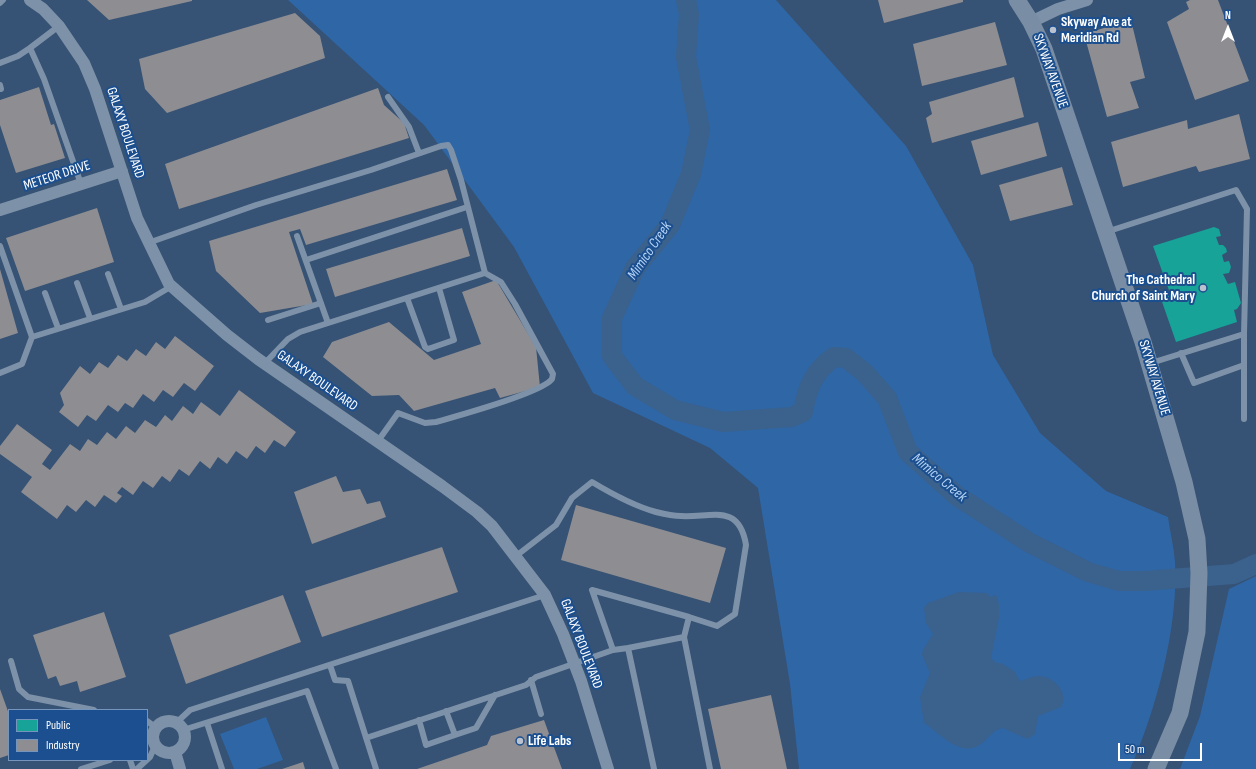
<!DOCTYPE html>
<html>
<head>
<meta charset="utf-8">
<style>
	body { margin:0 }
	#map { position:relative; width:1256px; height:769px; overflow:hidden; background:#365274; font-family:"Sofia Sans Condensed",sans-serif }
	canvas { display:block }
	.legend { position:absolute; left:8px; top:709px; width:140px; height:52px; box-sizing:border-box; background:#1b4f8f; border:1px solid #7695bc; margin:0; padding:5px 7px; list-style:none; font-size:12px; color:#fff }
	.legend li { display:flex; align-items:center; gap:8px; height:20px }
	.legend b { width:20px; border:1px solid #7695bc }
	.north { position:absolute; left:1208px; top:8px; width:40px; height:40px; -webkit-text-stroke:3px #1b4f8f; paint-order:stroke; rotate:0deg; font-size:11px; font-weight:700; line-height:16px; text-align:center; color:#fff }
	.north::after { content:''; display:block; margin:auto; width:14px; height:18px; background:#fff; clip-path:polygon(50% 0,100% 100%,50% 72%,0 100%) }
	.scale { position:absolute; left:1118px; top:743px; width:84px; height:18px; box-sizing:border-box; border:2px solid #fff; border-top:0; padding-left:5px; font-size:12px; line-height:14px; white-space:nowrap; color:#fff; -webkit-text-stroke:3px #1b4f8f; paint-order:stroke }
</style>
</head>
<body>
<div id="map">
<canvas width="1256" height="769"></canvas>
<ul class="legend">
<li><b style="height:11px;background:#17a398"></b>Public</li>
<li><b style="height:11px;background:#8d8d92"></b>Industry</li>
</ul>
<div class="north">N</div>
<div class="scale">50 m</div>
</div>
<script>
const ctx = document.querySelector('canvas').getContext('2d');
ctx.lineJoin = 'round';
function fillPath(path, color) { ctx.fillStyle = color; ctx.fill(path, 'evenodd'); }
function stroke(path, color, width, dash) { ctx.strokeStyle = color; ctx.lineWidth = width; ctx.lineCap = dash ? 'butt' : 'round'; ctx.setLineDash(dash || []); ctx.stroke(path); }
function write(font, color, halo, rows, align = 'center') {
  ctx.font = font + ' "Sofia Sans Condensed",sans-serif'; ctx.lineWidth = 4; ctx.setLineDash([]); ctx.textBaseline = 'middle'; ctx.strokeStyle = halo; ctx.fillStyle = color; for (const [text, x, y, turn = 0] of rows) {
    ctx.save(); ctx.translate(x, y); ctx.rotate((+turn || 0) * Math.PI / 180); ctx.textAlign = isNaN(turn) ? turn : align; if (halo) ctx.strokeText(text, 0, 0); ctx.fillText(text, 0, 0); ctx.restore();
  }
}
fillPath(new Path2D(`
	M288,0H776L906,146L973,265L993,355L1040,433L1106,491L1168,517C1170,532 1174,547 1175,562C1179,625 1156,711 1130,769H799L790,684L758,488L710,448L593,393L514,247L424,125Z
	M1256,576V769H1180L1200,716L1229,589Z
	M266,717L283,760L257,769H234L220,734Z`), '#2f66a5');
fillPath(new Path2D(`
	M959,592L987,593L992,598L993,595L997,596L999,605V618L991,658L996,663H1001L1014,671L1020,681C1026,680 1031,676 1038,676C1054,676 1069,692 1061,707L1038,716L1035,734L1027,739L1003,728C992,730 989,738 981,744C961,759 940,733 924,723L920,697L930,673L922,655L923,650L933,634L926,623L924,608L928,603Z`), '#3b618d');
fillPath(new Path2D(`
	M1214,227L1219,229L1221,236L1216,237L1219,245H1223L1226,248L1227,252L1222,255L1224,262L1229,261L1231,267L1229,273L1223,274L1228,284L1235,282L1241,303L1237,309L1234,310L1237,322L1176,342L1160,296L1170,293L1153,246Z`), '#17a398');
fillPath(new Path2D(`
	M87,0H192V1L109,20Z
	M878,0H963V2L884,23Z
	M1190,0H1218L1249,81L1195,100L1167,22L1189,9L1186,2Z
	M295,13L320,36L325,58L167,113L145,89L139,59Z
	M1131,20L1145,78L1130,82L1139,108L1107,117L1084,34Z
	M995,22L1007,65L922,86L913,44Z
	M1014,77L1024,117L932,143L926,118L932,114L929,102Z
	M39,87L51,125L54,124L65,158L16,173L0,125V100Z
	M378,88L384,105L404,123L409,138L179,209L165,164Z
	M1239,114L1250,159L1199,172L1196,166L1123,187L1111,142L1187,120L1188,129Z
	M1038,122L1047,156L981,175L971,141Z
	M1062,167L1073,205L1010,221L999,185Z
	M447,169L457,200L306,245L300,229L289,232L313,304L260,313L216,271L209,241Z
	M97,208L114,262L25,291L6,238Z
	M462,228L470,256L335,297L326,269Z
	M0,269L18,333L0,339Z
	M496,280L536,347L540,387L500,398L495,388L414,411L399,395L372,396L323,357L332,342L389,322L434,360L481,344L462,292Z
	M175,336L214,366L195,391L184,383L173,397L163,390L154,402L143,394L133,408L125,403L118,412L108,405L96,421L87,415L78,427L59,412L64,405L60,393L80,366L90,374L99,362L108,368L118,355L127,361L136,349L146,356L156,342L165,349Z
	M239,390L296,432L285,447L274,440L265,453L256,446L247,459L236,451L227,464L218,457L210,469L200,461L189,476L179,469L170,482L162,476L153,488L143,481L133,495L122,487L117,493L122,496L116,503L104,495L95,507L86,500L76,512L67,505L57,519L21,492L32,477L0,454V446L17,424L52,450L42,464L50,470L70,444L80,451L88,439L97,445L107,432L116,439L126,426L135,433L145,420L156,427L165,415L172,421L183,406L193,414L201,402L220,416Z
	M336,476L343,492L360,489L367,504L380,501L386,517L312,544L294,492Z
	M576,505L726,548L710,603L561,560Z
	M442,547L458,592L322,637L305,591Z
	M283,595L301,642L186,684L169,635Z
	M104,612L126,677L80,692L77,681L60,686L56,676L48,679L33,635Z
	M0,689L9,714V755L0,758Z
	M771,695L787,769H721L708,709Z
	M544,720L562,769H417L487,745L491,736Z
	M303,762L305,769H282Z`), '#8d8d92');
stroke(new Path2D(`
	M686,0L689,14L686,57L700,130L691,174L670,225L635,268L612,318V356L635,386L675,410L723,422L792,417L803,412C807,388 814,371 834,357L846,358L865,373L887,398L908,452L957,496L1030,543L1088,572L1119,581H1144L1234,574L1256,564`), '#3b618d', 20);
stroke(new Path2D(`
	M0,3L3,0
	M59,26L30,48L44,79L81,184
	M0,63L18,56L30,48
	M0,85L1,89
	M388,97L409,127L419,153
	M1106,232L1236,190L1247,209L1244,334L1151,363
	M297,236L328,323
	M148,243L256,205L371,170L441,146L448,145L451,150L461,180L485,273L300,332L288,339L265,363
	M0,246L32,337L145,302L172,286
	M306,260L467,207
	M108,274L121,309
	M77,283L90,318
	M45,293L58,328
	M407,298L425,347L428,349L454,340L439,288
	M268,320L321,303
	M1244,334V419
	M1181,353L1194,383L1244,365
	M0,373L22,364L32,337
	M378,441L398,413L425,423L436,422C457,416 542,393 552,379L553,374L515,304L501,282L485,273
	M516,556L556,525L572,498L592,482C612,494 634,506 656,512C664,514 673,516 681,516C710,518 739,502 746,545L735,614L717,626L689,617L684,637L710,769
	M628,648L684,637
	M613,650L592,590L689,617
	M11,661L19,689L28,697L94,710
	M330,665L335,680L348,681L376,769
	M531,680L541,714
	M446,711L455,735L476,728L495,695
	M419,720L426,745L455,735
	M147,721L155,727
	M176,723L190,710L545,595
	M207,723L222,769
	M183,730L307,691L336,769
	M366,738L526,685L536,677L613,650L628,648L654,769
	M130,760L133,769
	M81,769L110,760
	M137,769L150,757L155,746`), '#7d92a8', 6);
stroke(new Path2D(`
	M30,0L43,9L59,26L84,63L95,89L137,218L169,284L227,335L258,359L442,486L477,512L492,526L545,595L563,634L581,681L608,769
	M1031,22L1058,9L1087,0
	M0,210L122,171
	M153 737a16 16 0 1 1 32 0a16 16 0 1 1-32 0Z
	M175,752L180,769`), '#7d92a8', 12);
stroke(new Path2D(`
	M1017,0L1031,22L1044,49L1143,342L1184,482L1197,539L1199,573L1197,632L1180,713L1156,769`), '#798da4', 17);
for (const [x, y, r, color] of [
	[1053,30,4,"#b9c2ce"],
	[1203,288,4,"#b9c2ce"],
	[520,741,4,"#b9c2ce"]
]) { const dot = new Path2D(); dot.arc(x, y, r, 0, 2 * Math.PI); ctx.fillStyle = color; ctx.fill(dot); stroke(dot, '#1b4f8f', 1.5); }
write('bold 14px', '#fff', '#1b4f8f', [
	["Skyway Ave at",1061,22],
	["Meridian Rd",1061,38],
	["The Cathedral",1195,280,"right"],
	["Church of Saint Mary",1195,296,"right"],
	["Life Labs",528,741]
], 'left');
write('14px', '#fff', '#1b4f8f', [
	["SKYWAY AVENUE",1050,71,70],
	["GALAXY BOULEVARD",125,133,72],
	["METEOR DRIVE",57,176,-18],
	["SKYWAY AVENUE",1154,378,73],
	["GALAXY BOULEVARD",317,381,35],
	["GALAXY BOULEVARD",581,644,69]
]);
write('italic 15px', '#b5d3f5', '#1b4f8f', [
	["Mimico Creek",650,251,-56],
	["Mimico Creek",939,478,40]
]);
</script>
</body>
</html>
